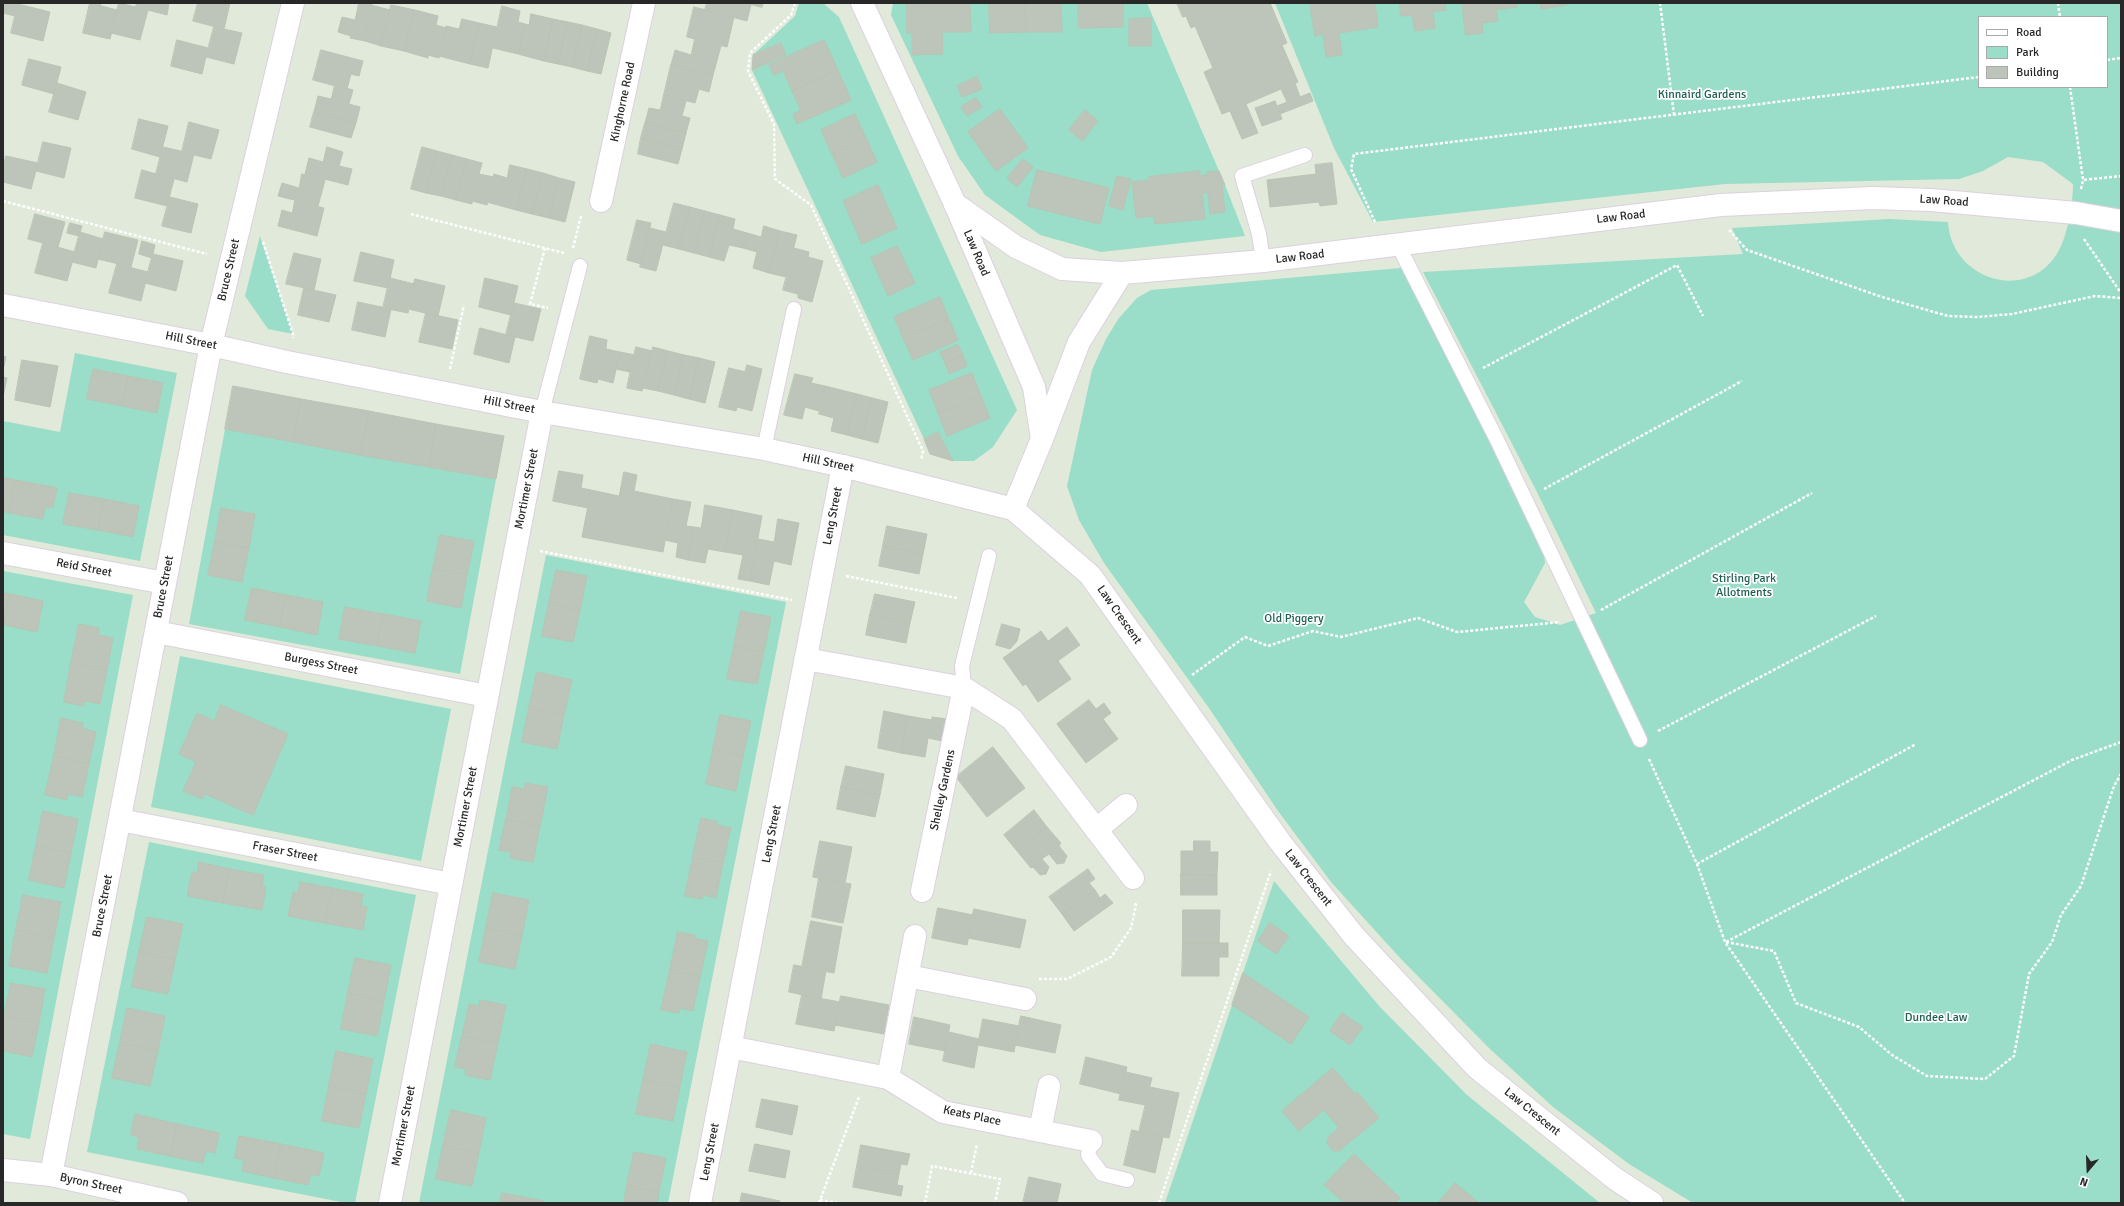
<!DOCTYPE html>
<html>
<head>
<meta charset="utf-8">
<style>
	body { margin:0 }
	#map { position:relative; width:2124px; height:1206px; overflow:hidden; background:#e0e9da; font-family:Signika,sans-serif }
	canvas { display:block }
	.frame { position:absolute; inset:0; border:4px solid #282828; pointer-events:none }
	.legend { position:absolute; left:1978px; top:16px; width:130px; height:72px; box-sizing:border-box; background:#fff; border:1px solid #a9a9a9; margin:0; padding:5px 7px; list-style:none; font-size:12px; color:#282828 }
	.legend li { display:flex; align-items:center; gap:8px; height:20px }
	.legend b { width:20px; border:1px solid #a9a9a9 }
	.north { position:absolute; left:2068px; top:1150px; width:40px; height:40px; -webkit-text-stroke:3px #fff; paint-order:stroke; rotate:199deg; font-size:11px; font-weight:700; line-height:16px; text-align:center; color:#282828 }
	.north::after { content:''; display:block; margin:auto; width:14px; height:18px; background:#282828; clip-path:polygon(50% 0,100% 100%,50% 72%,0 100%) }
</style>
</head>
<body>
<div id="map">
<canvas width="2124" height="1206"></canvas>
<div class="frame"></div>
<ul class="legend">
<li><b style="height:5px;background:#fff"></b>Road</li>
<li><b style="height:11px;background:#9addc8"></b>Park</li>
<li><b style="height:11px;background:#bdc5ba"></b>Building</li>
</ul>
<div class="north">N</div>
</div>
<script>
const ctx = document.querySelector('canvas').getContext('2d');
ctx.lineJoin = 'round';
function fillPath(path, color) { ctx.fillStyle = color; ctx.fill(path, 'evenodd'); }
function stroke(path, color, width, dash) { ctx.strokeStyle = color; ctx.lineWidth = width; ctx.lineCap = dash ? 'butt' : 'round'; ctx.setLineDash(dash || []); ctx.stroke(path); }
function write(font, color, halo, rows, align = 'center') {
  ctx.font = font + ' Signika,sans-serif'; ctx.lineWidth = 3.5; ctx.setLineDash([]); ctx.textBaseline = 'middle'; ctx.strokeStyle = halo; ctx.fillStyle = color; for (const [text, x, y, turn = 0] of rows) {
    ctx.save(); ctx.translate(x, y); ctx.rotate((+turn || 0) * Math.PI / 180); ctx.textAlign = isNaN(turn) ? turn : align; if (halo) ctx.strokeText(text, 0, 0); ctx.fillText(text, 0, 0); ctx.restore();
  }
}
fillPath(new Path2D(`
	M799,3H823L839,17L1017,410L993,447L974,461H953L938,432L924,439L752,70L786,55L781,43L753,55L795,16Z
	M893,3H1147L1225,185L1245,236L1101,252L1040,235L985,195L958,156L891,15Z
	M1275,3H2121V1203H1693L1629,1164L1553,1107L1489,1048L1401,959L1331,882L1278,811L1209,708L1104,563L1079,520L1067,486L1092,370L1106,339L1119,318L1137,298L1151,290L1401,268L1489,438L1543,548L1545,563L1524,602L1535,617L1560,625L1596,613L1537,492L1423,272L1743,254L1732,228L1890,219L1948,222C1951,280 2028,304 2058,252C2068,235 2073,203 2073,184L2043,162L2008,157L1983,171L1959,179L1725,184L1373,222L1334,148ZM1979,17H2107V87H1979Z
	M260,236L293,334L268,329L245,296Z
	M75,353L177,373L140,561L3,535V421L60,432Z
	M225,429L496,479L460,674L189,624Z
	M546,555L786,602L668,1203H419Z
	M3,571L133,595L30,1139L3,1134Z
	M180,656L451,709L421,861L151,807Z
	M149,842L416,895L355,1203H346L87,1152Z
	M1274,881L1380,1007L1467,1095L1600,1203H1165Z`), '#9addc8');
const building = new Path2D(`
	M3,3H19L15,16L3,13Z
	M89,3H101L100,6Z
	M90,3L117,10L110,39L83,33Z
	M119,3L148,10L140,40L111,33Z
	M137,3H169L167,15L136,7Z
	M198,3H230L224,29L193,21Z
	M359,3H372L365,41L350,38L351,36L338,32L342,17L355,20Z
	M707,3H745L751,5L747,21L705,10Z
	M745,3H763L762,7Z
	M907,3H970L971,32H942L943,54L912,55V33H907Z
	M989,3H1025L1026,32L990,33Z
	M1025,3H1061L1062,32H1026Z
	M1078,3H1123V27L1079,28Z
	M1177,3H1270L1287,43L1282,45L1298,82L1295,83L1300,97L1310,93L1313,101L1280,114L1282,119L1262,126L1255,108L1275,101L1277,106L1287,102L1281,89L1246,104L1258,133L1242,139L1230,111L1222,114L1204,72L1213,68L1195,26L1191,28L1186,16L1183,17Z
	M1310,3H1375L1378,27L1339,33L1342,55L1326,57L1323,34L1315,36Z
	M1400,3H1445L1446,10L1433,12L1435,28L1415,31L1412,15L1401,16Z
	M1462,3H1516L1517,7L1496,10L1498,21L1482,23L1483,33L1466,35Z
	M1541,3H1566L1567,5L1541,9Z
	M18,4L50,12L43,41L11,33Z
	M371,5L390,10L381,46L365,41Z
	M391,5L415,10L404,51L381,46Z
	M502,6L520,11L518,22L525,24L518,54L493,48Z
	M694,7L734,17L727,47L687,37Z
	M415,10L438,16L436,25L446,28L439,58L428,55V58L404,51Z
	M531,14L553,19L544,61L518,54L525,24L529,25Z
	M1151,18V46H1129V19Z
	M462,19L479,23L470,64L439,56L446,26L459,29Z
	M553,19L568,22L558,64L544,61Z
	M568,22L582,25L572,67L558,64Z
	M479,23L497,27L488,68L470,64Z
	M582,25L597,29L587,71L572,67Z
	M214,27L242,33L234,64L206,57Z
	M597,29L611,33L601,74L587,71Z
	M695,39L721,46L713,75L671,65L675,50L691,55Z
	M177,40L208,48L202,74L171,66Z
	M824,40L838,70L792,91L783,71L774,75L769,65Z
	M781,43L786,55L752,70L753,55Z
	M321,50L363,61L359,76L351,74L347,89L313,80Z
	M29,59L61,67L54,94L22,85Z
	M671,65L713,75L709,92L699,89L695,103L664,95Z
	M838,70L851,100L797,124L793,114L801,110L792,91Z
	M977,77L982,89L962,97L957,86Z
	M57,83L86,92L78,120L49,112Z
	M335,85L353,90L349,104L360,107L356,123L314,112L318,96L331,99Z
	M664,95L686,101L682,116L690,118L686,133L645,123L649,108L660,110Z
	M976,98L982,107L967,116L961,107Z
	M1000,109L1028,148L996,171L968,132Z
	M1085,110L1098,121L1082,141L1069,130Z
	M314,112L356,123L351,138L310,127Z
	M855,114L866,138L832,154L821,130Z
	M139,119L168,126L160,157L132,149Z
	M189,122L219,130L211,159L182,152Z
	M645,123L686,133L682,149L641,138Z
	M641,138L682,149L678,164L638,154Z
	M866,138L877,162L843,178L832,154Z
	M43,142L71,148L64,178L36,171Z
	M163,147L194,154L187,182L156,174Z
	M327,147L343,152L339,166L352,169L348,185L305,174L309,158L323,162Z
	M422,147L437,151L426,193L411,189Z
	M437,151L452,155L441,196L426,193Z
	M452,155L467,159L456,200L441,196Z
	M6,156L38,163L31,189L3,182V169Z
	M467,159L482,163L479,174L494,177L487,205L472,201V204L456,200Z
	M1023,159L1033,167L1017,187L1007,178Z
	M1332,163L1337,204L1320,206L1319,202L1270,207L1267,180L1316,174L1315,165Z
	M510,165L527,169L516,210L487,202L494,174L507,178Z
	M527,169L543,173L532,214L516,210Z
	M142,170L174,179L167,206L135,198Z
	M1037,170L1109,188L1100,224L1028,206Z
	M1200,171V176L1207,175V172L1219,171L1225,185H1222L1225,212L1210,214L1208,193H1202L1205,219L1155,224L1154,216L1136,218L1132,182L1149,180V177Z
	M543,173L559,178L549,218L532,214Z
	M302,174L325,180L318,206L278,196L282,183L299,188Z
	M1117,176L1131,179L1123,210L1109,206Z
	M559,178L575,182L565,222L549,218Z
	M878,185L897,228L862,244L843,201Z
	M170,197L198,204L191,233L162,226Z
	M295,201L324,208L317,236L278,226L282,210L292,213Z
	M674,203L690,207L679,249L663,245Z
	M690,207L705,211L694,253L679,249Z
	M705,211L720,215L709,257L694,253Z
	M35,214L65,222L58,247L28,239Z
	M720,215L735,219L733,229L747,233L743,248L729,245L724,261L709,257Z
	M637,220L651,223L641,264L627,260Z
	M70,223L82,226L79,236L67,233Z
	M764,226L780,231L769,273L753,268L757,252L743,248L747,233L761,237Z
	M650,228L666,232L656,271L640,267Z
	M780,231L797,235L786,277L769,273Z
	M80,232L103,239L96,268L72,262Z
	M105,232L138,240L131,267L98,259Z
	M142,241L155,245L152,258L139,254Z
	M43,243L75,252L67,281L35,273Z
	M897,246L915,283L888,296L871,258Z
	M794,248L809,252L808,257L823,261L812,302L798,298V294L783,290Z
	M361,252L394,260L388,288L354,281Z
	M294,253L321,259L314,290L286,284Z
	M153,254L183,261L176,291L145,283Z
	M117,264L148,272L141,301L109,293Z
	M390,278L414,284L408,313L383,308Z
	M485,278L518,286L511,315L479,307Z
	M415,279L445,286L438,316L408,309Z
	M304,288L336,295L329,322L298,315Z
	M940,297L949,319L903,338L894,317Z
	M358,302L391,309L385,337L352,330Z
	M514,303L541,309L533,341L506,335Z
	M426,313L458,320L452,349L419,342Z
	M949,319L958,340L913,360L903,338Z
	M480,328L515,337L509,363L474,354Z
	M590,336L607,340L606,349L620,352L613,383L598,379L597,383L580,379Z
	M958,345L963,355L945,363L940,352Z
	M636,347L652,351L642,391L627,388Z
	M653,347L668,351L658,391L643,388Z
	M668,351L684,355L674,395L658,391Z
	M620,352L635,355L630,372L616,369Z
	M684,355L699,358L689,399L674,395Z
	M963,355L967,366L949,374L945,363Z
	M3,356L6,357L3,370Z
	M699,358L715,362L705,403L689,399Z
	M22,360L58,366L50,407L15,400Z
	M747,365L762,369L752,411L737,407Z
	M729,368L746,372L736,411L719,407Z
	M93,369L128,376L122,406L87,399Z
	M972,373L981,396L938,413L929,390Z
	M795,374L813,378L811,383L825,386L819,411L805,407L802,419L784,415Z
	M128,376L163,383L157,413L122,406Z
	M3,377L7,378L3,397Z
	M233,386L301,399L293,442L225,429Z
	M825,386L857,394L847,435L831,431L834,418L819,414Z
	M857,394L872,398L862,439L847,435Z
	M981,396L990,418L947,436L938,413Z
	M872,398L888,402L878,443L862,439Z
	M301,399L369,411L360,455L293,442Z
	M369,411L436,424L429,467L360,455Z
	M436,424L504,436L496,479L429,467Z
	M938,432L953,461L930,454L924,439Z
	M559,471L583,475L581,488L591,490L588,508L553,501Z
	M624,472L637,475L634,491L673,499L663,552L582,537L591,490L619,496Z
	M3,477L15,480L9,513L3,511Z
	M15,480L57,488L53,508L45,507L43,519L9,513Z
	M69,493L104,499L98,530L63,524Z
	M104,499L139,506L133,537L98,530Z
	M673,499L691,502L686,526L694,527L688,560L676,557L678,543L665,540Z
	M705,505L733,510L725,552L708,549L705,563L688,560L694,527L701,528Z
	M221,508L255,514L249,548L215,542Z
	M733,510L762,516L750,581L738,579L743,555L725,552Z
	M778,519L799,523L791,565L774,561L769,585L750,581L758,539L774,542Z
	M887,526L927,534L923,554L883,546Z
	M440,535L474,541L467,575L433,568Z
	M215,542L249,548L242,582L208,575Z
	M883,546L923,554L919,574L879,566Z
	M433,568L467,575L461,608L427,601Z
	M556,570L587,576L580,610L549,603Z
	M252,588L286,595L280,627L245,620Z
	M3,593L10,594L4,625H3Z
	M10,594L43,601L37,632L4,625Z
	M875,594L915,602L910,623L870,615Z
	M286,595L323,602L317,635L280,627Z
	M549,603L580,610L573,642L542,636Z
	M345,607L383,614L377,646L339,639Z
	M741,611L771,617L764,652L734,646Z
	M383,614L421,621L415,653L377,646Z
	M870,615L910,623L906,643L866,635Z
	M79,624L99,628L98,635L113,638L107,670L71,663Z
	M1002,624L1020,629L1017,641L1010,649L996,645Z
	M1067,627L1080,645L1023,686L1003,658L1041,631L1048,641Z
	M734,646L764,652L757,684L727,679Z
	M1058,661L1071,679L1038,702L1026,684Z
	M71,663L107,670L100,704L85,701L83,706L64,702Z
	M537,672L572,680L564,715L529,708Z
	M1089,700L1096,709L1104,703L1111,713L1071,743L1057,724Z
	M221,705L288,734L253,815L205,794L202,799L183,791L196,762L179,754L197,713L214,721Z
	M529,708L564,715L557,749L522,742Z
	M884,711L908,716L901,753L878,748Z
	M720,715L751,721L743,756L713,750Z
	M908,716L932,720V717L947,719L943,741L928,738L925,757L901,753Z
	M61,718L83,723L82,728L96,732L89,764L54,756Z
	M1103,719L1118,739L1086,763L1071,743Z
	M993,747L1025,788L987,817L956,777Z
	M713,750L743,756L736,791L706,784Z
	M54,756L89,764L82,797L68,794L67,800L45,795Z
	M846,766L884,774L880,795L841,787Z
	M526,783L548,787L540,826L506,819L512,787L524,789Z
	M841,787L880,795L875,817L837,809Z
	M1034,810L1047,827L1017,851L1004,835Z
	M43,811L78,819L71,853L36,846Z
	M701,818L718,822L717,825L731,828L723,863L693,857Z
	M506,819L540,826L533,862L510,858L511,852L499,850Z
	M1047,827L1061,843L1059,846L1067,856L1064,863L1057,864L1049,854L1042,859L1049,867L1046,874L1040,875L1033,867L1031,868L1017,851Z
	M820,841L852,847L845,883L813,877Z
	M1194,841H1210V852H1218L1217,875L1181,874V851H1193Z
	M36,846L71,853L64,888L29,880Z
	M693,857L723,863L716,898L703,895L702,899L685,896Z
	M199,862L230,869L223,903L187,896L192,872L197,873Z
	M230,869L264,875L262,886L266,887L262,910L223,903Z
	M1088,869L1095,879L1089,883L1095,890L1062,914L1049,897Z
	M1181,874L1217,875V895H1181Z
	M819,878L851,884L843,923L812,917Z
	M300,882L332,888L325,923L288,916L293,892L298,893Z
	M332,888L363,894L361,906L367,907L363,930L325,923Z
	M1095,890L1100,898L1105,894L1113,903L1074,931L1062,914Z
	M493,893L529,900L522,935L486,928Z
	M23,895L61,902L54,938L16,930Z
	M938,908L973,915L967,945L932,938Z
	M974,909L1026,920L1020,948L968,938Z
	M1183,910H1220L1219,943H1183Z
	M147,917L183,924L175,960L139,952Z
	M811,921L842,927L834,973L802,967Z
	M1270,923L1289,936L1276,954L1258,941Z
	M486,928L522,935L515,969L479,962Z
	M16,930L54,938L47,973L9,966Z
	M678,932L695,935L694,938L708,941L700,977L670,970Z
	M1183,943H1228V957H1219V976H1182Z
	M139,952L175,960L168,994L132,987Z
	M355,958L391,965L384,1001L348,993Z
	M794,965L826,971L821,999L789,992Z
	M670,970L700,977L693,1011L680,1008L679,1013L661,1010Z
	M1243,973L1309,1017L1291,1044L1232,1005Z
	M11,983L45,989L39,1023L4,1016Z
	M348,993L384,1001L377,1036L341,1029Z
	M802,995L840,1002L834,1031L796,1024Z
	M841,996L889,1005L884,1034L835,1025Z
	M480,1000L506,1005L498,1043L462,1036L469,1004L479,1006Z
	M127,1008L165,1016L158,1051L120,1043Z
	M1342,1013L1363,1027L1350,1045L1330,1031Z
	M4,1016L39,1023L32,1057L3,1051Z
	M1021,1016L1061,1025L1055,1053L1015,1045Z
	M914,1017L950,1025L945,1051L909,1044Z
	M983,1019L1019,1026L1014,1052L978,1045Z
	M949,1032L979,1039L974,1068L943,1061Z
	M462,1036L498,1043L490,1080L465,1075L466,1069L455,1067Z
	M120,1043L158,1051L150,1086L112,1078Z
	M651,1044L687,1052L680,1087L643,1080Z
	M336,1051L373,1059L366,1094L329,1086Z
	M1086,1057L1127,1067L1121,1094L1080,1084Z
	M1333,1068L1355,1094L1357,1092L1379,1118L1339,1151H1333L1327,1143L1328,1137L1339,1128L1324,1110L1299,1131L1282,1111Z
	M1126,1072L1152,1078L1145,1105L1119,1100Z
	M643,1080L680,1087L673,1121L636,1114Z
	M329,1086L366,1094L359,1128L322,1121Z
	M1150,1087L1179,1093L1169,1138L1139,1132Z
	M762,1099L798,1106L792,1135L756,1127Z
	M451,1110L486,1118L479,1153L443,1146Z
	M135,1114L177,1124L170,1156L137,1149L139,1137L131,1135Z
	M177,1124L219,1133L215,1153L206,1151L203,1163L170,1156Z
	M1132,1130L1163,1137L1155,1173L1124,1165Z
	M239,1136L281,1144L274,1178L242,1171L244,1160L235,1158Z
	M281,1144L324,1153L319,1176L311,1174L308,1185L274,1178Z
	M755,1144L790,1151L785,1178L749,1171Z
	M861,1145L910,1154L907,1165L901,1164L899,1174L857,1166Z
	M443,1146L479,1153L472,1186L436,1179Z
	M634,1152L666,1158L659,1192L627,1186Z
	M1354,1154L1400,1198L1395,1203H1344L1324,1185Z
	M857,1166L899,1174L897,1185L903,1186L901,1196L853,1187Z
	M1029,1177L1061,1184L1057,1203H1023Z
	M1455,1183L1479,1203H1438Z
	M627,1186L659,1192L657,1203H624Z
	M502,1193L544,1201V1203H500Z
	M742,1193L780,1201L779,1203H740Z`);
fillPath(building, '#bdc5ba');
stroke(building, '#b9c4b4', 1);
const lane = new Path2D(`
	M1398,245L1497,440L1640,740
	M1263,261L1259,234L1242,176L1305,155
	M542,412L580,266
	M764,449L794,309
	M964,688L962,666L989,556
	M1091,1141L1088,1155L1102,1174L1127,1180`);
const street = new Path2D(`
	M601,201L644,3
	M955,204L1016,247L1062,269L1122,273L1263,261L1721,205L1873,198L1931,200L2076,213L2121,221
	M1042,439L1079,342L1122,273
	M3,553L165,583
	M156,632L487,696
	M806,659L964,688L1012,719L1133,878
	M120,820L451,884
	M1096,830L1126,805
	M922,891L964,688
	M908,976L1025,999
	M730,1047L888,1078L943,1112L1091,1141
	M888,1078L915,936
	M1040,1131L1049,1086
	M3,1170L51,1175L177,1203
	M51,1175L211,345L293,3
	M390,1203L542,412
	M700,1203L843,466`);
const secondary = new Path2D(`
	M862,3L955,204L1034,387L1042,439L1013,509
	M3,305L211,345L287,362L542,412L764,449L843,466L1013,509L1090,575L1280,842L1354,936L1477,1068L1614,1178L1652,1203`);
stroke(lane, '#ddd0e0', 16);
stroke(street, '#ddd0e0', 24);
stroke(secondary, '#ddd0e0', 24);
stroke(new Path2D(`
	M795,3L791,15L750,53L748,71L774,124L775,179L811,205L923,451L921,460
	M1660,3L1674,115
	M2058,3L2060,17
	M2107,60L2121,58
	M2070,87L2083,180L2121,176
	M2081,189L2083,180
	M3,201L207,254
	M411,214L564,253
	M1375,222L1351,169L1354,154L1979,77
	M1729,230L1747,250L1882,297L1948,316L1978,317L2012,314L2095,296L2121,298
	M2084,239L2121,293
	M263,242L293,334V338
	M545,248L530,304L548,308
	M573,248L581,216
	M1483,368L1677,265L1703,316
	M450,369L464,305
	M1544,489L1742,381
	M540,551L792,600
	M846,576L957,598
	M1601,610L1812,493
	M1192,675L1245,637L1268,646L1313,631L1341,637L1418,618L1457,632L1560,622
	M1658,731L1876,616
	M1649,759L1697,864L1725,942L1905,1203
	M1697,864L1916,744
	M1726,942L1774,951L1796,1003L1859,1027L1892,1055L1927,1076L1985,1079L2014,1056L2029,974L2052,942L2061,915L2081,886L2114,786L2121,774
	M1726,942L2072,760L2121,742
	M1039,979H1067L1111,957L1131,928L1136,905L1134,902
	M971,1173L977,1144
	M820,1200L838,1203
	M819,1203L859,1097
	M925,1203L932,1166L1000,1179L995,1203
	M1159,1203L1271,871`), '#fff', 2.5, [3, 2]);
stroke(lane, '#fff', 14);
stroke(street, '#fff', 22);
stroke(secondary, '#fff', 22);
write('12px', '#1e5e53', '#fff', [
	["Kinnaird Gardens",1702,95],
	["Stirling Park",1744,579],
	["Allotments",1744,593],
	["Old Piggery",1294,619],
	["Dundee Law",1936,1018]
]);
write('12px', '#282828', '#fff', [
	["Kinghorne Road",623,102,-78],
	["Law Road",1944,201,4],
	["Law Road",1621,217,-7],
	["Law Road",976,253,67],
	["Law Road",1300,257,-7],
	["Bruce Street",229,270,-77],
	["Hill Street",191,341,11],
	["Hill Street",509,405,11],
	["Hill Street",828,463,12],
	["Mortimer Street",527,489,-79],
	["Leng Street",833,516,-79],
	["Reid Street",84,568,11],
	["Bruce Street",164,587,-79],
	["Law Crescent",1119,615,55],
	["Burgess Street",321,664,11],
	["Shelley Gardens",943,790,-78],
	["Mortimer Street",466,807,-79],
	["Leng Street",772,834,-79],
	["Fraser Street",285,852,11],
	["Law Crescent",1308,878,52],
	["Bruce Street",103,906,-79],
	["Law Crescent",1532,1112,39],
	["Keats Place",972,1116,12],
	["Mortimer Street",404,1126,-79],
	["Leng Street",710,1152,-79],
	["Byron Street",91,1184,12]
]);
</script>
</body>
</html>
